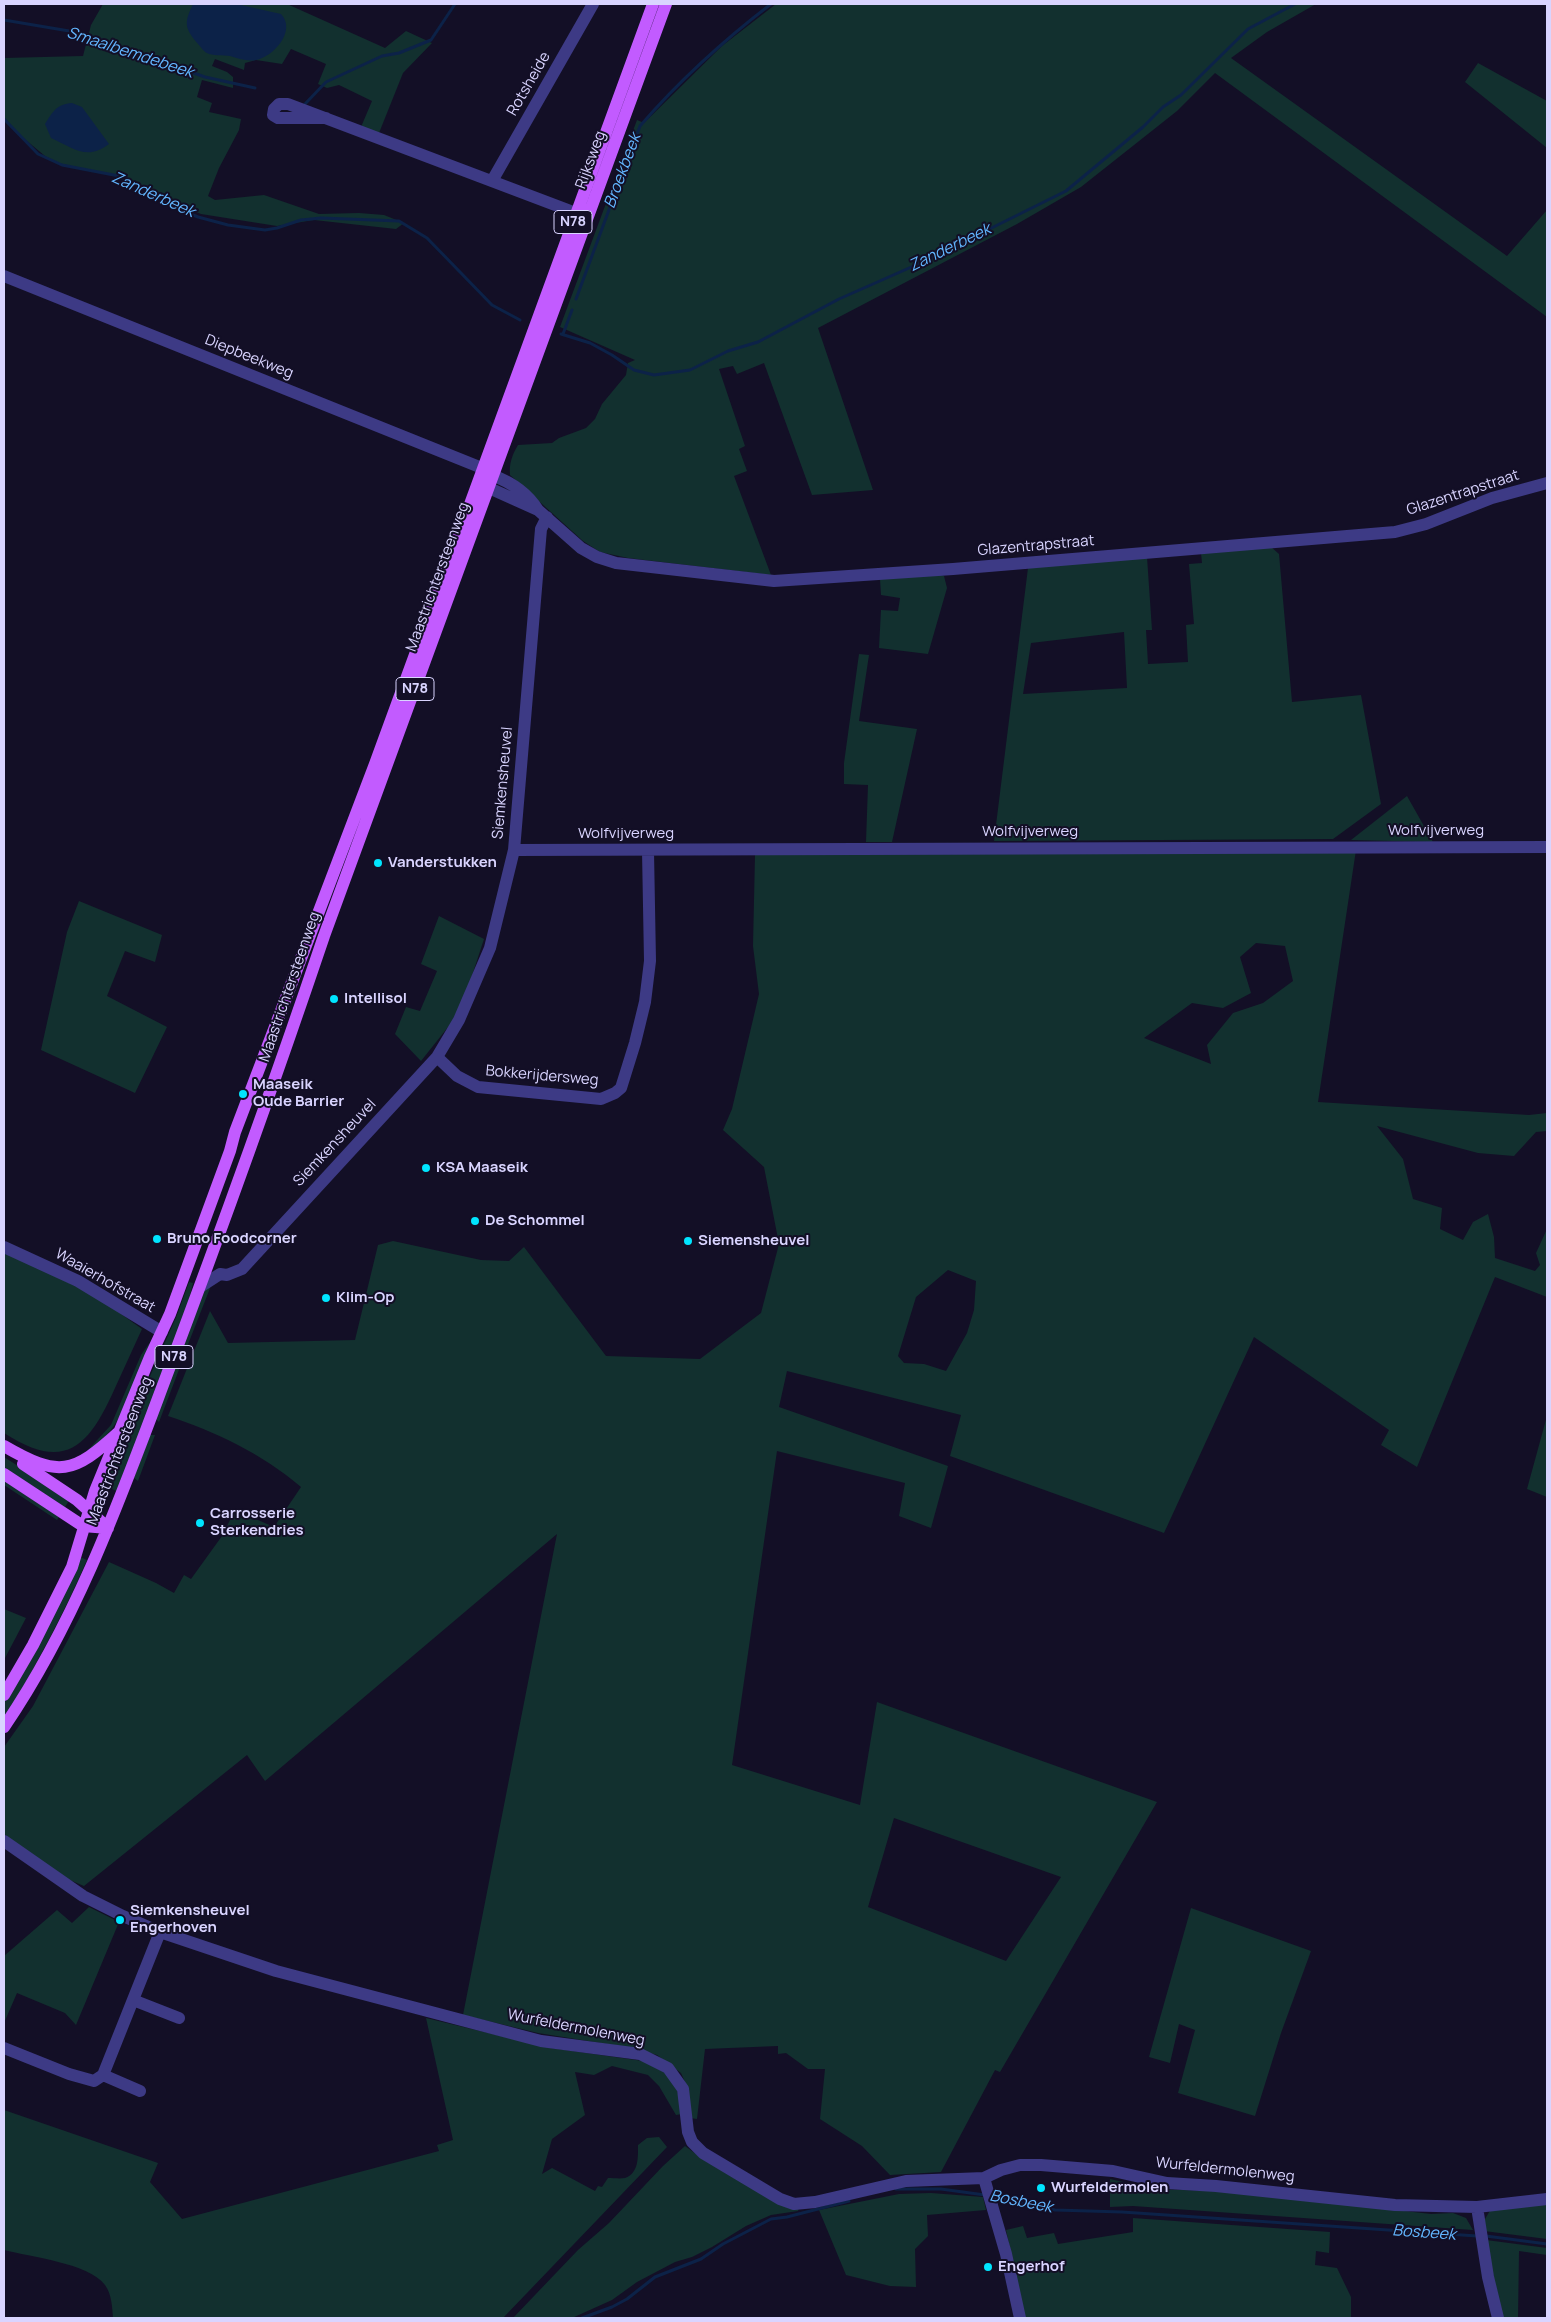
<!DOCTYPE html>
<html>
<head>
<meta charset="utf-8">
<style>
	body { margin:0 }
	#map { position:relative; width:1551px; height:2322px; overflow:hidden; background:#130f26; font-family:Manrope,sans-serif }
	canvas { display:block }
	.frame { position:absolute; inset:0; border:5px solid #d9d4ff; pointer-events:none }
</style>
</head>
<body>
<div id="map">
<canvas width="1551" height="2322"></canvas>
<div class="frame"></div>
</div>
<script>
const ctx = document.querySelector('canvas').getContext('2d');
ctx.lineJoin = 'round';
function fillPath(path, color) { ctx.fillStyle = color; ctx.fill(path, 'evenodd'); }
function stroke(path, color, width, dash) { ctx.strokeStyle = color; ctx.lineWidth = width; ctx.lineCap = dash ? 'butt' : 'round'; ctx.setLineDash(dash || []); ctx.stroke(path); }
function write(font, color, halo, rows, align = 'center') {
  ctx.font = font + ' Manrope,sans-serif'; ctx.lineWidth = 4; ctx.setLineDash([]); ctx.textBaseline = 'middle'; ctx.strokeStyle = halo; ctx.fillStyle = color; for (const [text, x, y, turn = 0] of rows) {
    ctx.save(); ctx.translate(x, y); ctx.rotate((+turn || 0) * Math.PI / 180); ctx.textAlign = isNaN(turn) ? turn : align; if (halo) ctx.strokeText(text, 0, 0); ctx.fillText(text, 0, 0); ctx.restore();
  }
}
fillPath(new Path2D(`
	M103,4H287L385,48L406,31L432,43L403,73L379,133L361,127L372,101L339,85L327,88L318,84L326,64L291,49L282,64L256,60L245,63L244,70L215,59L212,66L227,72L233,77V88L202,80L197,97L212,103L209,112L241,119L239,130L219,168L208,196L215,200L264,195L319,214L359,213L384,215L404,223L396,229L314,220L277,226L201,214L114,176L58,163L45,156L21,136L4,117V58L83,56L91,25Z
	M776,4H1316L1267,32L1231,58L1507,256L1547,210V317L1215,73L1177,111L1081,187L1017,224L818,328L873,490L812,495L764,363L737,374L733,366L719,369L745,446L739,449L747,471L734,476L771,575L628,558L600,552L583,541L510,475C509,464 512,455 518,445L552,443L559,438L586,428L595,419L602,404L626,375L628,363L635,360L560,327L637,120L644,123L722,46Z
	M1478,63L1547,101V148L1465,82Z
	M1270,546L1279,554L1292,702L1361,695L1381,804L1333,839L994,841L1028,568L1147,557L1152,630H1146L1148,664L1188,662L1186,625L1194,624L1189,564L1202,563L1201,553ZM1124,632L1127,688L1023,694L1031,643Z
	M938,574L944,576L947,588L928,654L879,648L881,610L898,611L900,598L881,595L880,579Z
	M859,654L869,655L859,721L917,729L892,842H866L868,785L844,784V763Z
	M1407,796L1433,842L1351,840Z
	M1356,850L1318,1102L1529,1115L1547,1113V1131L1536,1132L1514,1156L1478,1153L1377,1126L1403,1159L1413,1199L1442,1208L1440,1229L1463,1240L1473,1222L1488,1214L1494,1237L1495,1258L1535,1271L1540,1265L1536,1253L1547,1229V1297L1495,1277L1417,1467L1381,1445L1389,1430L1254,1337L1164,1533L950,1456L961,1415L787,1371L779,1407L948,1466L931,1528L899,1516L905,1483L777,1451L732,1765L860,1805L877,1702L1157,1802L1000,2072L995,2070L941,2172L890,2175L862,2146L820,2119L825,2069H808L786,2053L778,2054V2046L705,2049L697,2119L690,2118L688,2089L681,2073L657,2055L632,2048L538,2033L463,2015L557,1534L265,1781L247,1755L84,1886L60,1876L4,1834V1747L33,1706L109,1562L156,1583L174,1593L184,1575L191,1579L222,1536L235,1510L274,1527L301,1487C261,1453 216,1432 168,1416L210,1311L228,1343L355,1340L378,1245L393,1241L481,1260L509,1261L524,1247L606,1356L700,1359L761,1313L779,1244L764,1167L723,1130L732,1109L759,994L753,946L755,855ZM1256,943L1285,946L1293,981L1263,1003L1233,1013L1207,1045L1211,1064L1144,1038L1192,1003L1223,1008L1251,993L1240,957ZM948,1270L976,1281L974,1310L967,1333L946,1371L924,1364L904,1363L898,1356L916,1297ZM894,1818L1061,1877L1006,1961L868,1907Z
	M79,901L162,935L155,962L125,951L107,996L167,1027L135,1093L41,1050L67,932Z
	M439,916L484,939L468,988L452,1022L421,1061L395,1034L406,1007L420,1011L437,971L421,964Z
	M4,1251L96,1296L142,1329C133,1349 124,1368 115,1388C89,1446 66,1473 4,1433Z
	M189,1282L193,1283L185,1315L119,1492L102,1485L177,1315Z
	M212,1283L187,1347L183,1344L205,1290Z
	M150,1342C135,1379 125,1430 87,1451L111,1425L141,1355Z
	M183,1359L159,1422L156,1419L177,1361Z
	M1547,1416V1497L1527,1489Z
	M150,1435H155L138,1481L134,1478Z
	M4,1457L70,1499L65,1507L4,1467Z
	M4,1481L59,1517L57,1520L4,1485Z
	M80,1557L87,1560C63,1616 33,1669 4,1722V1703L27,1665Z
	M4,1609L26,1618L4,1660Z
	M89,1907L119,1922L76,2025L65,2013L17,1993L4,2023V1956L57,1910L72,1923Z
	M1191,1908L1311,1951L1281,2033L1255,2116L1178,2093L1195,2030L1179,2024L1170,2063L1149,2057Z
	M426,2018L551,2048L643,2061L666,2073L677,2089L682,2114L676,2115L659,2086L648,2075L612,2066L594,2075L575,2072L585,2115L552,2139L542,2174L552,2168L595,2191L598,2186L602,2187L608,2178C613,2178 620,2179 625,2178C639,2173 638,2157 638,2145L647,2138L659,2137L667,2147L503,2318H113C112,2307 112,2295 105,2285C89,2263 30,2257 4,2250V2110L158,2163L150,2182L182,2219L439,2151L437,2145L453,2140Z
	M685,2146L707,2162L799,2208L798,2211L771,2215L746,2226L712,2247L692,2257L675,2262L637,2282L612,2300L572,2318H513L578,2250L609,2223L663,2166Z
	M1110,2179L1155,2189L1238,2192L1431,2214L1453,2213L1466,2218L1473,2230L1133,2206L1110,2207Z
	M931,2193L983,2197L986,2210L927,2215L928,2236L915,2249L916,2287L890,2286L846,2275L819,2210L899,2194Z
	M1547,2202V2239L1484,2231L1485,2219L1491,2209Z
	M1133,2218L1330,2232L1329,2253L1316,2251L1315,2265L1337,2268L1351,2297V2318H1025L1006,2230L1023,2226L1027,2238L1054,2233L1058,2244L1133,2232Z
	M1486,2240L1547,2248V2255L1519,2251L1518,2318H1502Z`), '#12302f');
fillPath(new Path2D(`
	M193,4H236L281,14C297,31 273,57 256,60C247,62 238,58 230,56C223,55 212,56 207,53C204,52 201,47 199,45C184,28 184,23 193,4Z
	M72,103L82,107L109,144C87,161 73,148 51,138L45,124C53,111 57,104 72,103Z`), '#0c2248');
stroke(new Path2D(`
	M4,20L81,33L205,77L255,88
	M305,104L326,82L382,56L399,53L431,40L455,4
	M4,119L38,154L62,165L119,176L152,192L169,205L198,217L228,225L265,230L277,228L301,220L321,218L399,221L427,238L492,305L520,320
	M576,299L640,126C679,81 724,40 771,4
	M561,334L590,343L612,355L634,370L654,375L690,370L728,351L758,342L839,299L925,261L1066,191L1143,127L1163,107L1181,95L1248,29L1295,4
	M563,334L572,310
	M896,2189H941L985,2195
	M993,2197L1055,2210L1122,2212L1477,2236
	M1486,2236L1547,2244
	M582,2318L612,2307L627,2299L655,2277L701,2259L723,2244L771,2219L787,2217L849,2201`), '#0c2248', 3);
stroke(new Path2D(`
	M326,118H278L273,115L274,109L279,104H288L576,213
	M492,181L593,4
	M4,276L482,468
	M494,476C513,483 527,493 538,510
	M489,488L538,510L581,548L597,557L616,563L774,581L953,569L1395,532L1426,524L1492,498L1547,483
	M514,850L1547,847
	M437,1057L457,1076L478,1087L601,1099L615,1093L621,1088L635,1043L645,1002L650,961L648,851
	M4,1247L78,1281L162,1332
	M200,1287L220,1274L227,1275L242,1269L437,1057L459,1020L490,948L514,850L541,529L547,517
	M4,1841L83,1896L123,1916L160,1932L276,1971L541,2041L640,2054L668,2068L683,2089L688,2132L692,2142L703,2153L780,2199L794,2204L815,2202L906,2181L984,2178L1001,2170L1020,2165H1041L1113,2171L1167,2183L1216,2186L1395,2205L1477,2207L1547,2199
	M133,2000L179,2018
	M4,2048L69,2074L94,2081L103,2075L160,1932
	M103,2075L140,2091
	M984,2178L1006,2254L1020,2318
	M1477,2207L1488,2277L1498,2318`), '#3d3a85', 12);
stroke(new Path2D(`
	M4,1446C59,1478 73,1474 119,1432
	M23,1464L77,1500L108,1528
	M4,1474L83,1526L108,1528
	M4,1695L33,1645L72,1567L95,1491L150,1357L170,1314L230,1151L235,1132L375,764L653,4
	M4,1727C77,1620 121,1497 166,1377C221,1231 274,1084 324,936L666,4`), '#c25bff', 12);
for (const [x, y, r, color] of [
	[378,863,5,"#00e5ff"],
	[334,999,5,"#00e5ff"],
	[243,1094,5,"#00e5ff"],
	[426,1168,5,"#00e5ff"],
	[475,1221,5,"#00e5ff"],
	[157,1239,5,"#00e5ff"],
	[688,1241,5,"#00e5ff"],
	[326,1298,5,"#00e5ff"],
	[200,1523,5,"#00e5ff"],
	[120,1920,5,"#00e5ff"],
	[1041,2188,5,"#00e5ff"],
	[988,2267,5,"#00e5ff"]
]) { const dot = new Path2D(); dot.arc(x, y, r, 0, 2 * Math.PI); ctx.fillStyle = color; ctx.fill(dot); stroke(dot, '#130f26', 2); }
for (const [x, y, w] of [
	[573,222,38],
	[415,689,38],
	[174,1357,38]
]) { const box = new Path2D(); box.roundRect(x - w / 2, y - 11.5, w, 23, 4); ctx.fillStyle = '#130f26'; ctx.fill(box); stroke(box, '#d9d4ff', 1); }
write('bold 14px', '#d9d4ff', null, [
	["N78",573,222],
	["N78",415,689],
	["N78",174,1357]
]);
write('15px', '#d9d4ff', '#130f26', [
	["Rotsheide",529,84,-60],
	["Rijksweg",591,160,-70],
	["Diepbeekweg",249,357,22],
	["Glazentrapstraat",1463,493,-18],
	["Glazentrapstraat",1036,546,-5],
	["Maastrichtersteenweg",438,577,-70],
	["Siemkensheuvel",503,783,-85],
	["Wolfvijverweg",1436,831],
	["Wolfvijverweg",1030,832],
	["Wolfvijverweg",626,834],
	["Maastrichtersteenweg",290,987,-71],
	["Bokkerijdersweg",542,1076,5],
	["Siemkensheuvel",335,1143,-47],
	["Waaierhofstraat",105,1281,30],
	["Maastrichtersteenweg",120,1451,-69],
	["Wurfeldermolenweg",576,2028,11],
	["Wurfeldermolenweg",1225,2170,6]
]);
write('bold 15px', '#d9d4ff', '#130f26', [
	["Vanderstukken",388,863],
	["Intellisol",344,999],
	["Maaseik",253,1085],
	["Oude Barrier",253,1102],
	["KSA Maaseik",436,1168],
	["De Schommel",485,1221],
	["Bruno Foodcorner",167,1239],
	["Siemensheuvel",698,1241],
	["Klim-Op",336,1298],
	["Carrosserie",210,1514],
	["Sterkendries",210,1531],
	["Siemkensheuvel",130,1911],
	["Engerhoven",130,1928],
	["Wurfeldermolen",1051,2188],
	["Engerhof",998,2267]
], 'left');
write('italic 16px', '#62b6ff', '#130f26', [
	["Smaalbemdebeek",130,53,18],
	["Broekbeek",623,171,-70],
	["Zanderbeek",153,195,24],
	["Zanderbeek",950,248,-26],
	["Bosbeek",1021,2202,11],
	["Bosbeek",1424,2233,4]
]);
</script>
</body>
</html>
